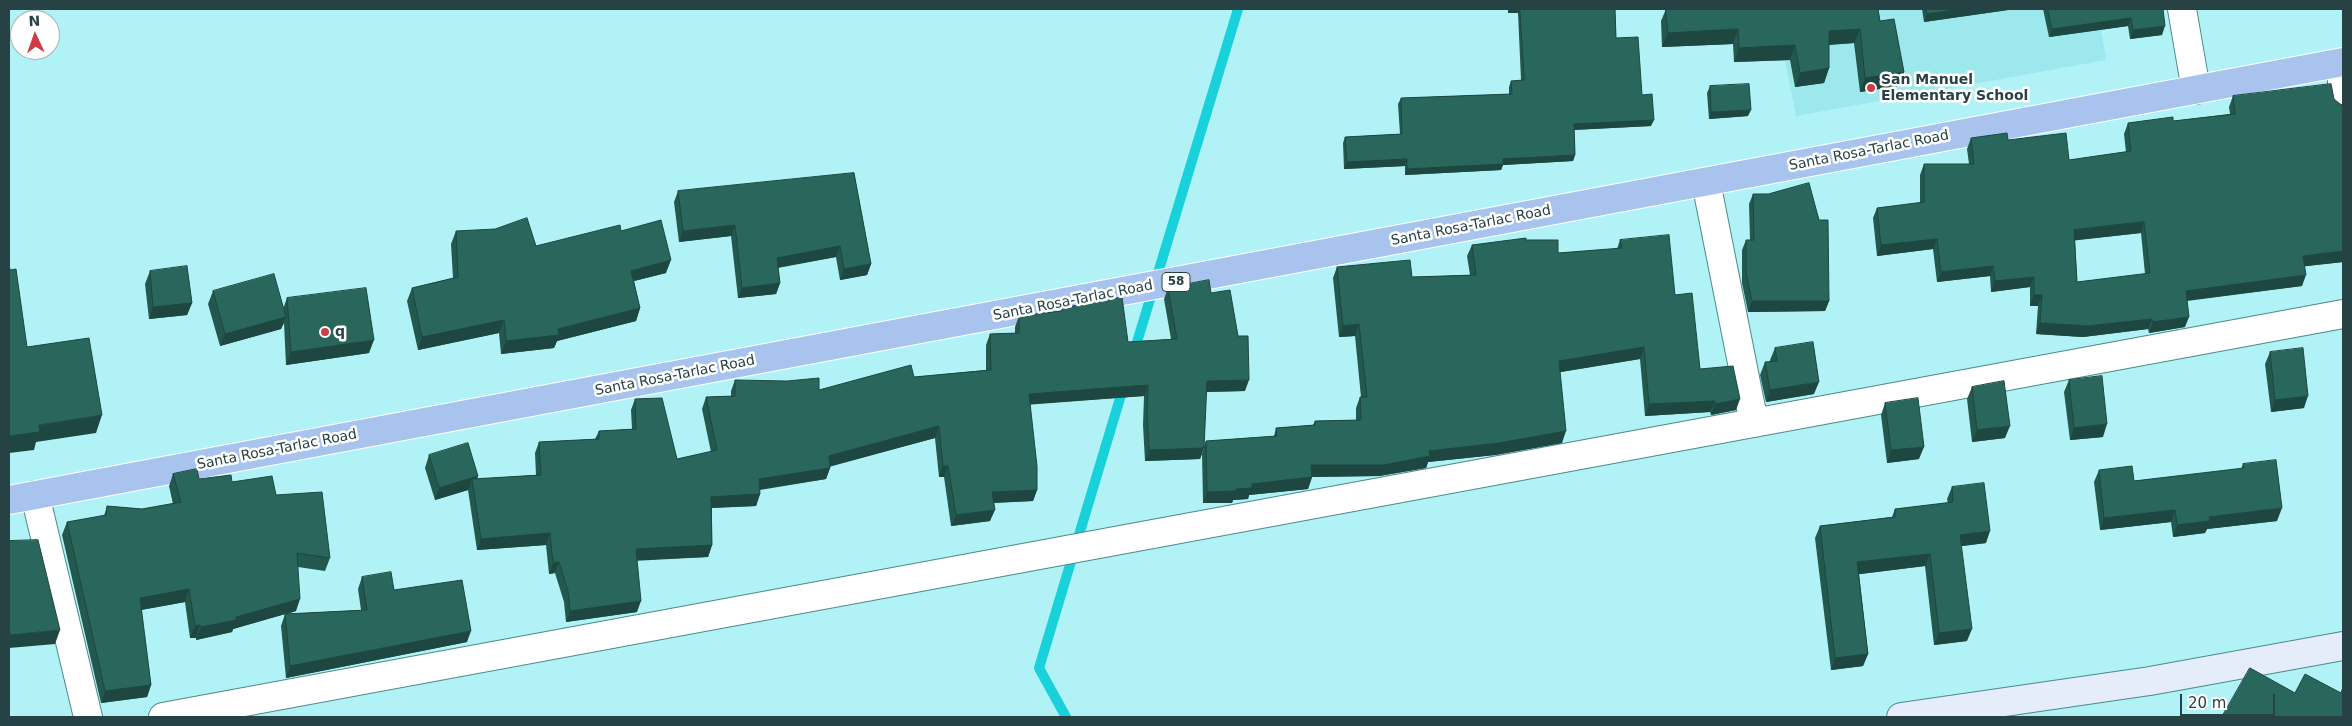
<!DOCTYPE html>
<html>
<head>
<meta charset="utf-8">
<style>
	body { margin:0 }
	#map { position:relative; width:2352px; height:726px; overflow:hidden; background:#b1f2f6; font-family:"DejaVu Sans",sans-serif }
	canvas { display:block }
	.frame { position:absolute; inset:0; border:10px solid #274244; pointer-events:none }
	.north { position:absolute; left:10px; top:10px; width:50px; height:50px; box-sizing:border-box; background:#fff; border:1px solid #a9b3b4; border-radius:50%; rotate:357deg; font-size:14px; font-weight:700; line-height:20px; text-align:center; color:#274244 }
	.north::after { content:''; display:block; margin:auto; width:18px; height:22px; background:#cc3d47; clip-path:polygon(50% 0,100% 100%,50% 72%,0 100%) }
	.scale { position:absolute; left:2180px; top:694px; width:95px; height:22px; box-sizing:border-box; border:2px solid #274244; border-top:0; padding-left:6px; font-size:15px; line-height:18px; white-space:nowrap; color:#274244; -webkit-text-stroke:4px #fff; paint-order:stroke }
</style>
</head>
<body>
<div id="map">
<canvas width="2352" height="726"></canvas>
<div class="frame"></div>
<div class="north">N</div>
<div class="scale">20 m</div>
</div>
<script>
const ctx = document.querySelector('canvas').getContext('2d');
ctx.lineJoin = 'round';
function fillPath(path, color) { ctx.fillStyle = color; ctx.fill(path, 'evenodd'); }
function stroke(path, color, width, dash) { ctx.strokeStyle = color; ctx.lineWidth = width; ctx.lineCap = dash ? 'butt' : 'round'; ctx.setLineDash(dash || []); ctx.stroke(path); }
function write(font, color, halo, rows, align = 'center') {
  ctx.font = font + ' "DejaVu Sans",sans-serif'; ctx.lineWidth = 5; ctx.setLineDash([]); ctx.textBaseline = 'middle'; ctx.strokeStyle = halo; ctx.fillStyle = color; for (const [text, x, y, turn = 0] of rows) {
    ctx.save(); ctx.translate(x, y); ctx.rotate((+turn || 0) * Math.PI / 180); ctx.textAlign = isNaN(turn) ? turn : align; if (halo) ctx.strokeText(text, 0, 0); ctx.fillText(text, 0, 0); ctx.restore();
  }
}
fillPath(new Path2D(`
	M1775,9H2098L2106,60L1796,116Z`), '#9ce8ed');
stroke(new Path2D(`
	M1134,352L1238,9
	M1066,717L1039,668L1124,385`), '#18d1db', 10);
const street = new Path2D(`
	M2182,9L2196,90
	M2341,63L2343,101
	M1706,182L1754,423
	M35,495L88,717
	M163,717L2343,314`);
const secondary = new Path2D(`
	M1901,717L2150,681L2343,646`);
const highway = new Path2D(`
	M9,500L2343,62`);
stroke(street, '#4b8a8e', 30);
stroke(secondary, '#4b8a8e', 30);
stroke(highway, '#fff', 30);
stroke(street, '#fff', 28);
stroke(secondary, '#e5edfa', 28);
stroke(highway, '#a9c3ef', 28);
fillPath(new Path2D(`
	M1508,9H1615L1616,38L1642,95L1651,126L1574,130L1575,155L1573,161L1503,165L1501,170L1405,175V166L1344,169L1343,143L1345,137L1400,134L1398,104L1401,98L1509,94V87L1511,81L1521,80L1518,13H1508Z
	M1666,9H1878L1880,21L1904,72L1899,86L1860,92L1854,43L1829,45V68L1824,83L1795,87L1790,60L1734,62L1733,44L1662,47L1661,21Z
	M1922,9H2015L1924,22Z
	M2043,9H2163L2162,35L2130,39L2128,26L2049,37Z
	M1710,86L1748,116L1709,119L1707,93Z
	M2233,96L2343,262L2305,266L2302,286L2187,301L2185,327L2149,333L2148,329L2083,337L2036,334L2038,306H2030V287L1991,292L1990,276L1937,282L1933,249L1877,256L1873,218L1877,208L1920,203V175L1924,164H1969L1967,149L1971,138L2008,140L2069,160L2126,152L2124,134L2128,123L2173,121L2230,114L2229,107ZM2141,233L2145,274L2077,282L2075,240Z
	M854,173L871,264L867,275L840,280L836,257L778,268L780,283L776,294L738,298L731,236L679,242L674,202L678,191Z
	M1753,194L1829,301L1825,311L1748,312L1742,283V250L1746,240H1750L1749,204Z
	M456,231L536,246L621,231L666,273L634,281L640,308L636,321L557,341L554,348L501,354L499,333L418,350L407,301L412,288L453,278L451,244Z
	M1526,240L1558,253L1617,249L1620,240L1675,295L1700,369L1736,410L1711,415L1710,412L1645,416L1640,359L1560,372L1562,443L1495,455L1428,462L1426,468L1379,476L1312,477L1308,489L1249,495L1248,499L1233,500L1232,503H1203L1202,452L1206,441L1274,436L1276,428L1313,425L1315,421L1356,420V408L1360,397H1361L1355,336L1339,337L1333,278L1337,267L1412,277L1470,275L1467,256L1472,245Z
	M150,271L192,303L187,315L149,319L145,284Z
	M1168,288L1211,293L1245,391L1206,392L1204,448L1200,459L1145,461L1143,425L1144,396L1030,404L1037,490L1033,501L994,503L990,521L951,526L944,477H939L935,438L830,466V468L826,479L760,490V494L756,506L712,508V545L708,557L637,560V612L566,622L564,602L555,573L549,574L546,545L477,550L468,490L435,500L425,468L429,455L478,476L477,479L536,475L535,453L539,442L595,439L599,431L632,429L631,410L635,399L677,459L711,452L702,409L706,397L731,396V391L735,380L819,390L914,377L986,370V345L990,334L1015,333V327L1019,316L1061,311L1062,308L1128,342L1171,339L1164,299Z
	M213,291L283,309L287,298L369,353L286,365L284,323L281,329L220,346L208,304Z
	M1775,348L1814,394L1766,402L1760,375L1765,362H1770V360Z
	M2270,352L2304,408L2271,412L2265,364Z
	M2069,380L2103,437L2070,440L2064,392Z
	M1972,387L2005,438L1972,442L1967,399Z
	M1885,403L1919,459L1887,463L1881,415Z
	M2243,464L2277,521L2207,529L2205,533L2173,537L2171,522L2100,530L2094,482L2099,470L2134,481L2241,469Z
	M173,474L199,479L232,482L276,495L330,558L325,571L298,567L296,611L287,614L361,610L358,589L362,577L394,590L467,642L286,678L281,626L285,614L233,629L232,632L196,640V638H190L185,602L141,610L151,685L147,697L101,703L62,535L67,522L104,516L107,506L142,509L173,504L169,486Z
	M1952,487L1986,543L1961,546L1967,641L1934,645L1925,566L1859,574L1868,654L1863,666L1831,670L1815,538L1820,526L1892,517L1895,509L1948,503L1947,499Z`), '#23584f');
fillPath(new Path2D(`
	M1509,9H1519L1518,13H1508Z
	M1962,9H2015L1924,22L1927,14Z
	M2131,18L2128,26L2049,37L2052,29Z
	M2165,26L2162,35L2130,39L2133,30Z
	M1738,29L1733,44L1662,47L1668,33Z
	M1860,29L1854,43L1823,45L1829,31Z
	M1795,45L1790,60L1734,62L1739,48Z
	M1829,68L1824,83L1795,87L1800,73Z
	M1904,72L1899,86L1860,92L1865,78Z
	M1751,110L1748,116L1709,119L1711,112Z
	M1654,120L1651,126L1571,130L1574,124Z
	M1575,155L1573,161L1503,165L1501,170L1405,175L1407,169L1503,159Z
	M1407,159L1405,166L1344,169L1347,162Z
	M2144,222L2141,233L2070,241L2074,230Z
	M735,225L731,236L679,242L683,231Z
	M1937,239L1933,249L1877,256L1881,245Z
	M840,246L836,257L773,268L777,258Z
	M2343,251V262L2299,267L2303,256Z
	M671,260L666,273L626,283L631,271Z
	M871,264L867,275L840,280L844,269Z
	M1993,266L1990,276L1937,282L1941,272Z
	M2306,275L2302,286L2182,301L2186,291Z
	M2034,277L2030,287L1991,292L1995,281Z
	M780,283L776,294L738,298L742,288Z
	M2034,295H2042L2038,306H2030Z
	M1752,301H1829L1825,311L1748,312Z
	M192,303L187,315L149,319L153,307Z
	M640,308L636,321L557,341L554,348L501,354L506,341L558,329Z
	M286,317L281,329L220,346L225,334Z
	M2189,317L2185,327L2149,333L2153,322Z
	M2152,319L2148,329L2083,337L2036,334L2040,323Z
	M504,320L499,333L418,350L422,337Z
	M1359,324L1355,336L1339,337L1343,326Z
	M374,340L369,353L286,365L291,352Z
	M1644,347L1640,359L1555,373L1559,361Z
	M1249,380L1245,391L1203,392L1207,381Z
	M1819,382L1814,394L1766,402L1770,390Z
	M1148,385L1144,396L1025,405L1029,394Z
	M2308,396L2304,408L2271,412L2275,400Z
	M1740,399L1736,410L1711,415L1715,404Z
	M1715,401L1710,412L1645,416L1649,404Z
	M102,415L96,433L36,442L34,450L9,453V436L39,425Z
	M2107,424L2103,437L2070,440L2074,428Z
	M939,426L935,438L825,468L829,456Z
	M2010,426L2005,438L1972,442L1977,430Z
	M1566,431L1562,443L1495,455L1428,462L1426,468L1379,476L1307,477L1311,465L1429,451Z
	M1924,447L1919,459L1887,463L1891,450Z
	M1204,448L1200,459L1145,461L1149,450Z
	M943,466H948L944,477H939Z
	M830,468L826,479L755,490L759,479Z
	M478,476L473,488L472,479L468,490L435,500L439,488Z
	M1312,477L1308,489L1249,495L1248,499L1233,500L1232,503H1203L1207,492L1252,484Z
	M1037,490L1033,501L988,503L992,492Z
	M760,494L756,506L707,508L711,497Z
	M2282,508L2277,521L2207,529L2205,533L2173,537L2177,525L2209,517Z
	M995,510L990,521L951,526L956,515Z
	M2175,510L2171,522L2100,530L2104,518Z
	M1990,531L1986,543L1955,547L1960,535Z
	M550,533L546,545L477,550L481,539Z
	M712,545L708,557L632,561L636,549Z
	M1930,554L1925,566L1853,575L1857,562Z
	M559,562L555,573L549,574L553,563Z
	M189,589L185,602L135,611L140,598Z
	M300,599L296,611L233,629L232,632L196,640L201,627Z
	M641,601L637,612L566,622L570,611Z
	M200,625L196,638H190L195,626Z
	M1972,629L1967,641L1934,645L1939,633Z
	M60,630L55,644L9,648V638L10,635Z
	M471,631L467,642L286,678L290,666Z
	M1868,654L1863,666L1831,670L1835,658Z
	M151,685L147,697L101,703L105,691Z`), '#1d4740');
const building = new Path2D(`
	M1520,9H1615L1616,38L1638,37L1642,95L1652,94L1654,120L1574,124L1575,155L1503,159V164L1407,169V159L1347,162L1345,137L1402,134L1401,98L1512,94L1511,81L1524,80Z
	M1666,9H1878L1880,21L1894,19L1904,72L1865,78L1860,29L1829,31V68L1800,73L1795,45L1739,48L1738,29L1668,33Z
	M1926,9H1962L1927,14Z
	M2048,9H2163L2165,26L2133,30L2131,18L2052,29Z
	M1749,84L1751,110L1711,112L1710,86Z
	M2331,84L2334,99L2340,104L2343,105V251L2303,256L2306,275L2186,291L2189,317L2153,322L2152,319L2087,326L2040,323L2042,295H2034V277L1995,281L1993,266L1941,272L1937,239L1881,245L1877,208L1924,202V164H1974L1971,138L2007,133L2008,140L2066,133L2069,160L2131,151L2128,123L2173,117V121L2235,114L2233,96ZM2144,222L2150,273L2077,282L2074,230Z
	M854,173L871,264L844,269L840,246L777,258L780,283L742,288L735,225L683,231L678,191Z
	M1809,183L1819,220H1828L1829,301H1752L1746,273V240H1754L1753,194H1768Z
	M527,218L536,246L620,225L621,231L661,220L671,260L631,271L640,308L558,329L559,335L506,341L504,320L422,337L412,288L458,277L456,231L495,229Z
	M1669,235L1675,295L1692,293L1700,369L1733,366L1740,399L1715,404V401L1649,404L1644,347L1559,361L1566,431L1499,443L1429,451L1430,456L1384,465H1311L1312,477L1252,484V488L1236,489V491L1207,492L1206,441L1277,436L1276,428L1315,425V421L1361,420L1360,397H1367L1359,324L1343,326L1337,267L1410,260L1412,277L1476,275L1472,245L1526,238V240H1558V253L1622,248L1620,240Z
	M9,263L10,270L16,269L27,347L89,338L102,415L39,425L40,432L9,436Z
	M187,266L192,303L153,307L150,271Z
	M274,274L286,317L225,334L213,291Z
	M1209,280L1211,293L1230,290L1238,336H1248L1249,380L1207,381L1204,448L1149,450L1147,414L1148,385L1029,394L1037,466V490L992,492L995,510L956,515L948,466H943L939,426L829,456L830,468L759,479L760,494L711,497L712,545L636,549L641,601L570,611L568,591L559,562L553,563L550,533L481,539L472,479L541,475L539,442L599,439V431L636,429L635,399L662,398L677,459L717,450L706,397L735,396V380L787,381L819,378V390L911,365L914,377L991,370L990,334L1019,333V316L1062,311V308L1122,297L1128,342L1177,339L1168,288Z
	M366,288L374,340L291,352L287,298Z
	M1813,342L1819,382L1770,390L1765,362L1777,361L1775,348Z
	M2303,348L2308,396L2275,400L2270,352Z
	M2102,376L2107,424L2074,428L2069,380Z
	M2004,381L2010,426L1977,430L1972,387Z
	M1918,398L1924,447L1891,450L1885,403Z
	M468,443L478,476L439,488L429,455Z
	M2276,460L2282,508L2209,517L2210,521L2177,525L2175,510L2104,518L2099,470L2132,466L2134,481L2244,468L2243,464Z
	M197,469L199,479L231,475L232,482L272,476L276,495L322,492L330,558L297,553L300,599L236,617V620L201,627L200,625L195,626L189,589L140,598L151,685L105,691L67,522L106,515L107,506L142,509L181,502L173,474Z
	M1984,483L1990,531L1960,535L1972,629L1939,633L1930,554L1857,562L1868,654L1835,658L1820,526L1895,517V509L1953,502L1952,487Z
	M38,540L60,630L10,635L9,622V541Z
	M391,572L394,590L462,580L471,631L290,666L285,614L367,610L362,577Z
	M2250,668L2295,693L2305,674L2341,693L2343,687V716L2342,717H2222Z`);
fillPath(building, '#29665c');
stroke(building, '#1d4740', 1);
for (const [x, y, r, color] of [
	[1871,88,5,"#cc3d47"],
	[325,332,5,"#cc3d47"]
]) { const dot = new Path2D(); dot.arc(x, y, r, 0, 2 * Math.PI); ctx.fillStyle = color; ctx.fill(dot); stroke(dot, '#fff', 2); }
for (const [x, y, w] of [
	[1176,282,28]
]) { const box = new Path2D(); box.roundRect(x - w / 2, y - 9.5, w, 19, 4); ctx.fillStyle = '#fff'; ctx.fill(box); stroke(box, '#274244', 1); }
write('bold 12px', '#274244', null, [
	["58",1176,282]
]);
write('bold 14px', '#274244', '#fff', [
	["San Manuel",1881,80],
	["Elementary School",1881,96],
	["q",335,332]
], 'left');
write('14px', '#274244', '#fff', [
	["Santa Rosa-Tarlac Road",1869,151,-11],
	["Santa Rosa-Tarlac Road",1471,226,-11],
	["Santa Rosa-Tarlac Road",1073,301,-11],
	["Santa Rosa-Tarlac Road",675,376,-11],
	["Santa Rosa-Tarlac Road",277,450,-11]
]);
</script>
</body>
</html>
